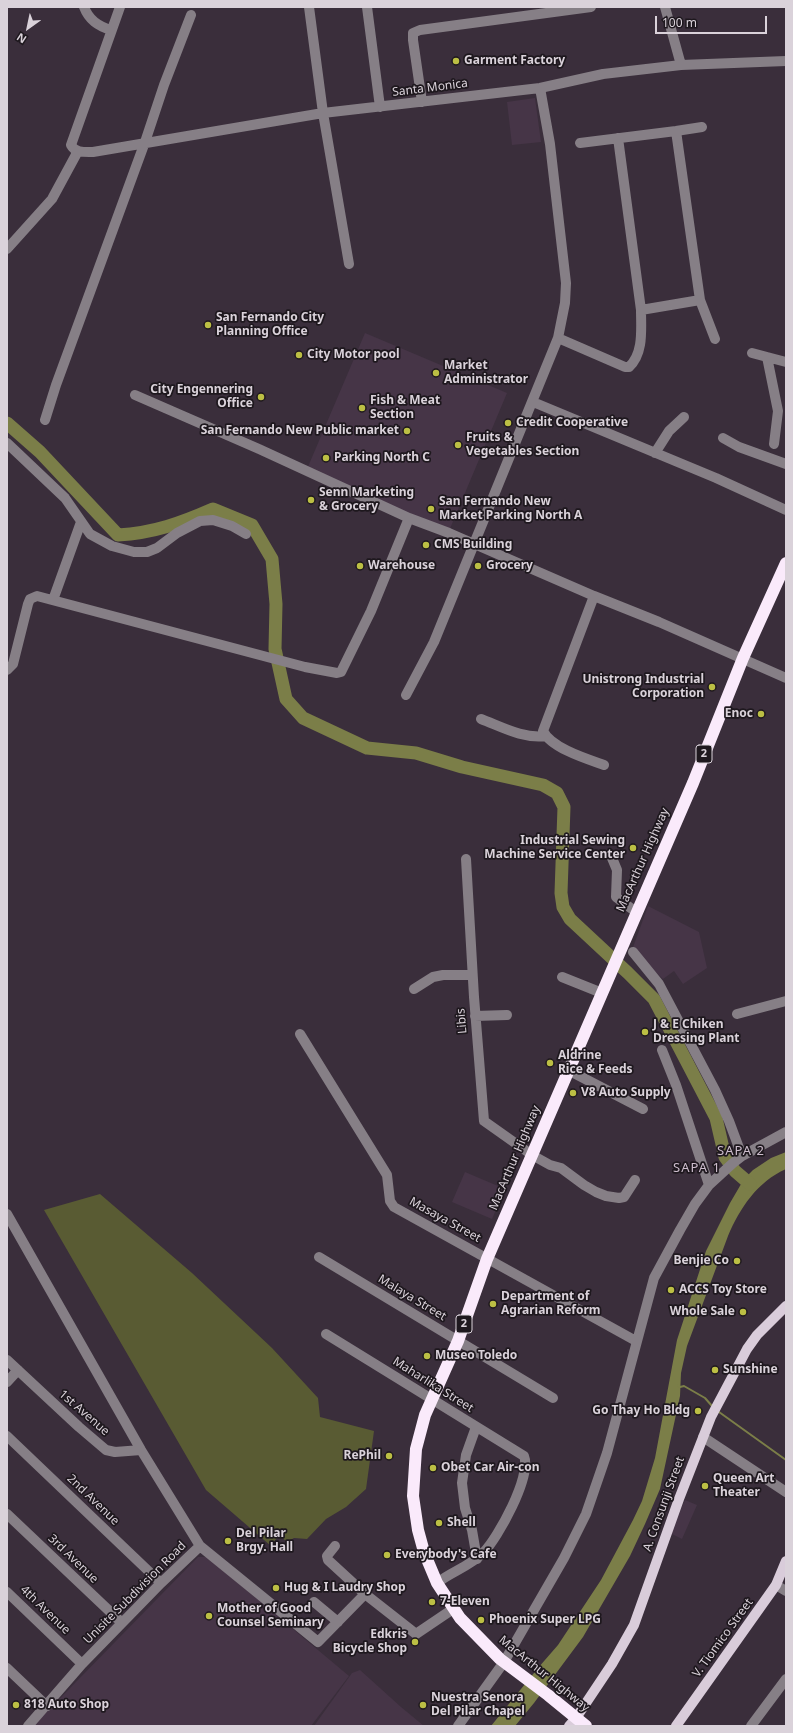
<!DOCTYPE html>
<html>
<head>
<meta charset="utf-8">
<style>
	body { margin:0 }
	#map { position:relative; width:793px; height:1733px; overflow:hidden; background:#3a2e3b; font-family:"Noto Sans",sans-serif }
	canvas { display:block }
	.frame { position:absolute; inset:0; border:8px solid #dad2da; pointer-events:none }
	.north { position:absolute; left:8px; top:8px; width:40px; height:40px; -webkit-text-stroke:3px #1e181e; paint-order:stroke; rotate:213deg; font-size:11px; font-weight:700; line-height:16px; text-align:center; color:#dad2da }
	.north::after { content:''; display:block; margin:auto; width:14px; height:18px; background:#dad2da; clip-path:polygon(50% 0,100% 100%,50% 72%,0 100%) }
	.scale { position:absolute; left:655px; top:16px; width:112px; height:18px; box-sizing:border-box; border:2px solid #dad2da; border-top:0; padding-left:5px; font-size:12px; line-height:14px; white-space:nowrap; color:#dad2da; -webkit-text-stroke:3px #1e181e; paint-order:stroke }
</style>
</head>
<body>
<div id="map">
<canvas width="793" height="1733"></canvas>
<div class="frame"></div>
<div class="north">N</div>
<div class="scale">100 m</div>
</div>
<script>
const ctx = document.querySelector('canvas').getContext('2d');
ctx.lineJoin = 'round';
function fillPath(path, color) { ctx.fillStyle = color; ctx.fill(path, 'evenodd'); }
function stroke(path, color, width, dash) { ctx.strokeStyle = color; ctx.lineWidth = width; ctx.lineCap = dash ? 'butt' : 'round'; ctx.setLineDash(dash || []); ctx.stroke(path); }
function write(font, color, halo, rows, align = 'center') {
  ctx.font = font + ' "Noto Sans",sans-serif'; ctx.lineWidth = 3.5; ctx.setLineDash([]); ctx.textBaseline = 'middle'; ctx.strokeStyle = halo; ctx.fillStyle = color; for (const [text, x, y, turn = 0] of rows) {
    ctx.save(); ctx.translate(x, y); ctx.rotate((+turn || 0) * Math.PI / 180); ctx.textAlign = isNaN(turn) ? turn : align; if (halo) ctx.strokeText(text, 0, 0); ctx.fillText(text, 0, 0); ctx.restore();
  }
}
fillPath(new Path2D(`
	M535,98L541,142L512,145L507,102Z
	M365,333L507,393L449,531L307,469Z
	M648,906L699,932L707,968L683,984L674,971L663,979L632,950Z
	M465,1172L505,1189L492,1219L452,1202Z
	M685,1500L697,1505L682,1539L670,1533Z
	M198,1557H207L349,1676L311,1726H33Z
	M360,1670L401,1707L424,1726H314L352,1673Z`), '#463547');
fillPath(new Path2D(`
	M100,1194L192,1273L272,1348L318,1398L320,1417L374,1431L366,1489L346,1507L326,1519L307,1539L294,1538L287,1542L279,1535L271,1546L206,1490L44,1210Z`), '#595b33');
fillPath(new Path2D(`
	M786,1152V1169C757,1182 740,1208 728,1236L687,1346L681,1373L680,1396L660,1489L645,1524L630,1556L583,1637L534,1703L515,1726H491L538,1668L558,1645L601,1580L633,1520L642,1501L655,1458L677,1340L706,1251L730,1203L744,1179L753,1170L771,1158Z`), '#7b7e48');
stroke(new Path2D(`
	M678,1385L680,1387L684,1386L705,1398L712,1406
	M719,1412L786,1460`), '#7b7e48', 2);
stroke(new Path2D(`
	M7,423L40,452L118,535C154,533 181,523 213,509L252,525L272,559L276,604L275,649L286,699L303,718L367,748L416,753L462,767L543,785L557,793L564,807L561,893L563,907L570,919L628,973L654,999L716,1118L725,1157L735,1171L750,1184`), '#7b7e48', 13);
stroke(new Path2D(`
	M84,7C89,20 98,26 111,30
	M120,7L71,145C75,153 85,152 93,152L323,113L540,88L603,74L681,65L786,61
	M309,7L323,113L349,264
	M367,7L380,107
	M665,7L681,65
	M422,102L413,40V33L420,30L591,7
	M580,143L676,131L702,127
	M7,249L52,199L78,151
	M700,300L715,339
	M641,310L700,300L676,131
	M558,338L625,367H629C644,353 641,329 641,310L618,138
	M752,353L767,357
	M135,395L259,449L409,518L449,533L594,596L659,622L786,678
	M533,402L716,478L786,510
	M45,420L56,385L145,142L164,85L191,15
	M723,438L739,447L786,464
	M7,443L65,498L90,534L112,546L134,552H147L157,548L177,533L200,521L213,520L232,526L246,534
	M774,444L778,411L767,357L786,362
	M655,453L669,431L684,417
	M594,596L543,731C551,748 587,759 604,765
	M53,600L81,522
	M7,670L13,664L28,604L30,599L37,596L305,667L337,673L341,672L371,611L409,518
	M406,695L434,642L558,338L565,303L566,283L550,144L540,88
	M481,719C502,727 523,739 546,736
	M612,858L617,870L616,897L636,912
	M466,859L474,997L484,1121L532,1155L550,1165L561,1168L584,1185L596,1192L606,1196L619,1198L624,1197L635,1180
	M633,952L659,984L715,1090L729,1121L742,1156
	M562,977L602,993
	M414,989L433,977L443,975H472
	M737,1014L786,1001
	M475,1016L507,1015
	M300,1034L387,1175L390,1201L394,1207L636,1341
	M662,1050L676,1085L709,1185
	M568,1070L643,1109
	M7,1214L141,1450L200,1546L318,1642L365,1594L416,1634L453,1609
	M319,1257L553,1398
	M326,1334L524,1456C532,1476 498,1538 483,1553C470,1566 451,1572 437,1583
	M7,1360L79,1427L106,1450L115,1452L141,1450
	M7,1382L18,1370
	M476,1427L466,1455L462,1483L465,1508L472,1530L477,1559
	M7,1436L161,1583
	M703,1437L786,1492
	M7,1514L122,1623
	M335,1546L327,1556L328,1560L365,1594
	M776,1585L786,1591
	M7,1592L82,1664
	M314,1602L338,1622
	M7,1668L47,1706
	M28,1726L82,1664L161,1583L200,1546
	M458,1726L504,1662L564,1558L586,1514L607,1453L654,1278L680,1230L695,1204L709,1185L733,1163L742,1156L786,1132
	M751,1726L786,1679`), '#867f86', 10);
stroke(new Path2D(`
	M569,1726L576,1718L612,1664L634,1625L679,1499L711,1417L747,1349L757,1335L786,1306
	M676,1726L776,1585L786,1561`), '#d9ccda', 10);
stroke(new Path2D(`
	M586,1726L548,1695L500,1659L460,1618L437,1583L424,1552L418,1530L413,1496L416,1449L425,1415L458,1341L487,1259L693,783L743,658L786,563`), '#faeafb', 12);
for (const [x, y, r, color] of [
	[456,61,4,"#bcbf44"],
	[208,325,4,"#bcbf44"],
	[299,355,4,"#bcbf44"],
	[436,373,4,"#bcbf44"],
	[261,397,4,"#bcbf44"],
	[362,408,4,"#bcbf44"],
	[508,423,4,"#bcbf44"],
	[407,431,4,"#bcbf44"],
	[458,445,4,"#bcbf44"],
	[326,458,4,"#bcbf44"],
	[311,500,4,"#bcbf44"],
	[431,509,4,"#bcbf44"],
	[426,545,4,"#bcbf44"],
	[360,566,4,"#bcbf44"],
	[478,566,4,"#bcbf44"],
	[712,687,4,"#bcbf44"],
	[761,714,4,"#bcbf44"],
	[633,848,4,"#bcbf44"],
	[645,1032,4,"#bcbf44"],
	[550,1063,4,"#bcbf44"],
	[573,1093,4,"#bcbf44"],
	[737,1261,4,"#bcbf44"],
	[671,1290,4,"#bcbf44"],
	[493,1304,4,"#bcbf44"],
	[743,1312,4,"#bcbf44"],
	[427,1356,4,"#bcbf44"],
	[715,1370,4,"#bcbf44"],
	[698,1411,4,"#bcbf44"],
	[389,1456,4,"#bcbf44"],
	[433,1468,4,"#bcbf44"],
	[705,1486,4,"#bcbf44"],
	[439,1523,4,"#bcbf44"],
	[228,1541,4,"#bcbf44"],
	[387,1555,4,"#bcbf44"],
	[276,1588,4,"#bcbf44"],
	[432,1602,4,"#bcbf44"],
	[209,1616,4,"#bcbf44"],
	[481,1620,4,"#bcbf44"],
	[415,1642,4,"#bcbf44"],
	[16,1705,4,"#bcbf44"],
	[423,1705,4,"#bcbf44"]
]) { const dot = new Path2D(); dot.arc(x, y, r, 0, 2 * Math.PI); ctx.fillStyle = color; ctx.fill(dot); stroke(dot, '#1e181e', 1.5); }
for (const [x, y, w] of [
	[704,754,16],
	[464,1324,16]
]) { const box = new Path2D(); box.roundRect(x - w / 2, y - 9, w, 18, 3); ctx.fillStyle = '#1e181e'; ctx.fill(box); stroke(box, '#dad2da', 1); }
write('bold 11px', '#dad2da', null, [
	["2",704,754],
	["2",464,1324]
]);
write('bold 12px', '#dad2da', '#1e181e', [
	["Garment Factory",464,61],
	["San Fernando City",216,318],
	["Planning Office",216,332],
	["City Motor pool",307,355],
	["Market",444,366],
	["Administrator",444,380],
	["City Engennering",253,390,"right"],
	["Office",253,404,"right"],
	["Fish & Meat",370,401],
	["Section",370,415],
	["Credit Cooperative",516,423],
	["San Fernando New Public market",399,431,"right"],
	["Fruits &",466,438],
	["Vegetables Section",466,452],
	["Parking North C",334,458],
	["Senn Marketing",319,493],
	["& Grocery",319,507],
	["San Fernando New",439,502],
	["Market Parking North A",439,516],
	["CMS Building",434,545],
	["Warehouse",368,566],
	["Grocery",486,566],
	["Unistrong Industrial",704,680,"right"],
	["Corporation",704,694,"right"],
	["Enoc",753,714,"right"],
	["Industrial Sewing",625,841,"right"],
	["Machine Service Center",625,855,"right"],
	["J & E Chiken",653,1025],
	["Dressing Plant",653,1039],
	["Aldrine",558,1056],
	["Rice & Feeds",558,1070],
	["V8 Auto Supply",581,1093],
	["Benjie Co",729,1261,"right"],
	["ACCS Toy Store",679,1290],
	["Department of",501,1297],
	["Agrarian Reform",501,1311],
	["Whole Sale",735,1312,"right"],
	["Museo Toledo",435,1356],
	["Sunshine",723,1370],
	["Go Thay Ho Bldg",690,1411,"right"],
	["RePhil",381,1456,"right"],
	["Obet Car Air-con",441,1468],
	["Queen Art",713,1479],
	["Theater",713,1493],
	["Shell",447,1523],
	["Del Pilar",236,1534],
	["Brgy. Hall",236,1548],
	["Everybody's Cafe",395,1555],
	["Hug & I Laudry Shop",284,1588],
	["7-Eleven",440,1602],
	["Mother of Good",217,1609],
	["Counsel Seminary",217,1623],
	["Phoenix Super LPG",489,1620],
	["Edkris",407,1635,"right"],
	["Bicycle Shop",407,1649,"right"],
	["Nuestra Senora",431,1698],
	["Del Pilar Chapel",431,1712],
	["818 Auto Shop",24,1705]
], 'left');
write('12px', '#dad2da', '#1e181e', [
	["Santa Monica",430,88,-7],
	["MacArthur Highway",643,860,-66],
	["Libis",462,1021,-95],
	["MacArthur Highway",515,1158,-67],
	["Masaya Street",445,1220,29],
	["Malaya Street",412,1298,31],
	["Maharlika Street",433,1385,32],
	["1st Avenue",84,1413,41],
	["2nd Avenue",93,1500,44],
	["A. Consunji Street",664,1504,-70],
	["3rd Avenue",73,1559,44],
	["Unisite Subdivision Road",135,1593,-45],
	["4th Avenue",45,1610,44],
	["V. Tiomico Street",723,1638,-54],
	["MacArthur Highway",544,1674,39]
]);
ctx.letterSpacing = '1px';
write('13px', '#cdbdcd', '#1e181e', [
	["SAPA 2",741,1151],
	["SAPA 1",697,1168]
]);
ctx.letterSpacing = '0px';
</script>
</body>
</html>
